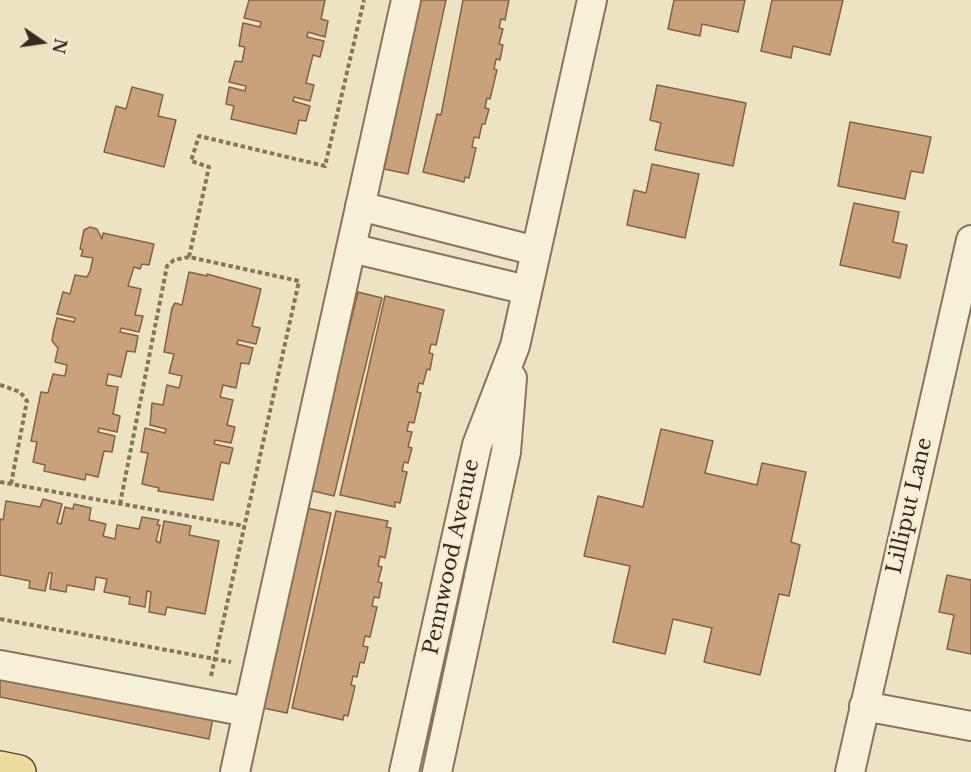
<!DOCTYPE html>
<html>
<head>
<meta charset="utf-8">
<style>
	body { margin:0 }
	#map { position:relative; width:971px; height:772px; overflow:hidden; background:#ece3c5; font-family:"Libre Baskerville",serif }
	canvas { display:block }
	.north { position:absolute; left:12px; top:12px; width:60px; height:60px; -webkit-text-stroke:4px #f4edd4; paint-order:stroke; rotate:103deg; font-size:16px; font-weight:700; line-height:24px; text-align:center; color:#372c1f }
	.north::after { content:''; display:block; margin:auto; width:21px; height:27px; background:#372c1f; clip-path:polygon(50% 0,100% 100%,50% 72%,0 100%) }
</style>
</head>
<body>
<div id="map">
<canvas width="971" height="772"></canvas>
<div class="north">N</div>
</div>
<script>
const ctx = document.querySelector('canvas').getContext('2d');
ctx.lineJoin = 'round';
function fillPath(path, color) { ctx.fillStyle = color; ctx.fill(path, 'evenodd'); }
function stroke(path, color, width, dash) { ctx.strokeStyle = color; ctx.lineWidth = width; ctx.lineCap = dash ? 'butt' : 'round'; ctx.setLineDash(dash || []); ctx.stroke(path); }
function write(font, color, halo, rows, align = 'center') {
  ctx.font = font + ' "Libre Baskerville",serif'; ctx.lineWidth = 5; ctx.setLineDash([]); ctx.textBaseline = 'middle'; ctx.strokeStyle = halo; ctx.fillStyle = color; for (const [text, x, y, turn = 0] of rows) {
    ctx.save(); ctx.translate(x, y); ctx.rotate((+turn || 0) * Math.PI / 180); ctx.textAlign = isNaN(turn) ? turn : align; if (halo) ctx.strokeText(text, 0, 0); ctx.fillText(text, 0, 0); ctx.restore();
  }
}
const building = new Path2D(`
	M249,0H325L321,19L328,21L325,37L308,32L307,37L324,41L320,57L313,55L306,83L314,85L310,101L294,97L293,101L310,106L306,121L299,120L296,134L231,119L234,106L226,104L229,87L245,91L246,86L229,82L235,61L242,62L245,47L239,46L243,23L260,27L261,22L244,18Z
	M421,0H446L408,174L384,169Z
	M463,0H509L505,20L501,19L499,28L503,29L499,44L503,45L500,60L496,59L494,69L497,70L490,99L487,98L485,108L489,109L485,124H482L479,138L474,137L472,147L476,148L469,178L465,177L464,182L423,172L437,114L441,115Z
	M674,0H745L738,32L702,24L700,36L668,29Z
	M772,0H843L830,55L793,46L791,58L761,51Z
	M657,85L746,103L733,166L655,150L661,123L650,120Z
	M132,87L163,95L158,116L176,120L164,167L104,152L116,106L126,109Z
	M850,122L931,137L923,173L911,171L905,199L838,186Z
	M652,164L699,174L685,238L627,225L634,190L646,193Z
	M854,203L899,212L893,242L907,245L900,278L840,265Z
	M90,227L97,229L102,239L103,233L154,244L149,265L142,264L140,269L134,267L128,286L141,289L135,315L143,316L139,332L121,328L120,332L138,336L135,352L127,351L121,377L108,374L106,385L118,387L113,414L120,416L117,432L99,428L98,432L115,436L112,452L104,451L98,477L86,474L85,480L44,471L45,465L33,462L37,442L31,441L41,392L48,393L53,374L65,376L67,365L55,362L58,348L52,341L53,334L57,318L74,322L75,318L57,314L63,292L70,294L75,275L87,277L90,271L93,258L81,256L83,250L80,249L84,230Z
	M189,272L207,276V274L261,289L252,326L260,328L256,344L238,340L237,344L253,348L249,364L241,363L236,388L223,385L220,397L233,400L227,425L235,427L231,443L215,440L214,444L233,448L229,464L221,462L213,500L158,491L159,488L142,484L148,453L141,452L145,428L165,433L166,429L150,425L152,403L163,405L167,385L179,388L182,376L169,373L174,354L164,352L172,308L175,303L182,305Z
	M358,292L382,298L334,496L309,490Z
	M385,296L444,310L436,345L431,344L429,353L433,354L430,370L427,369L423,384L419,383L417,392L421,393L414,423L409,422L407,431L412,432L408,447L412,448L408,463L404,462L402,471L407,472L400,503L395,502V507L340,495Z
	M661,429L713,441L705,473L757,485L762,463L806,472L791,542L800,545L789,596L779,594L760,675L704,662L712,628L673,619L665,654L613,642L630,566L584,556L598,496L643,507Z
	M43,499L62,504L57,523L61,524L65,507L73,509L74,504L91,508L89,520L106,524L103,536L115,539L117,525L139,529L142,517L159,520L157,525H160L156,541L160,543L164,521L191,526L189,535L219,541L205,614L167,607L165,615L149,612L151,592L147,591L145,607L129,604L130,597L104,592L107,579L96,577L94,590L67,585L66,592L50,589L52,573H49L45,591L29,588L30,581L0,575V519L3,520L6,501L40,507Z
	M307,508L331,513L287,713L263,708Z
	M336,511L388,521L386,527L391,528L385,558L380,556L378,566L382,567L378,582L382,583L379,598L374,597L372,606L377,607L370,637L365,636L363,646L368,647L364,663L360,662L357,677L353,676L351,685L355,686L348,716L344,715L343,720L292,708Z
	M947,575L971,580V654L947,649L954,615L939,612Z
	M0,675L213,717L209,739L0,697Z`);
fillPath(building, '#c9a27c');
stroke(building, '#846243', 1.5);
const minor = new Path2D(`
	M360,206L536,251
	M351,248L527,290
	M0,665L248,712L406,0
	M864,706L971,726
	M235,772L248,712
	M404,772L477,445L515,346L592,0
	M437,772L506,452L512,378
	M850,772L971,240`);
const major = new Path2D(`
	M0,768L19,772`);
stroke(minor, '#86755c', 32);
stroke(major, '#544330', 36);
stroke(new Path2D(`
	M0,385L20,392L27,401L11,484
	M0,482L244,526
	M120,504L167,266L174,260L189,257
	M0,619L231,662
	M211,676L299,281L189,257L209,167L191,161L199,136L325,166L364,0`), '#86755c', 4, [4.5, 3]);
stroke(minor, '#f7f0d8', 28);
stroke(major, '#eedb9e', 33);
write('21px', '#372c1f', '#f4edd4', [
	["Lilliput Lane",910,506,-77],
	["Pennwood Avenue",452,557,-78]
]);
</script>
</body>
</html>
